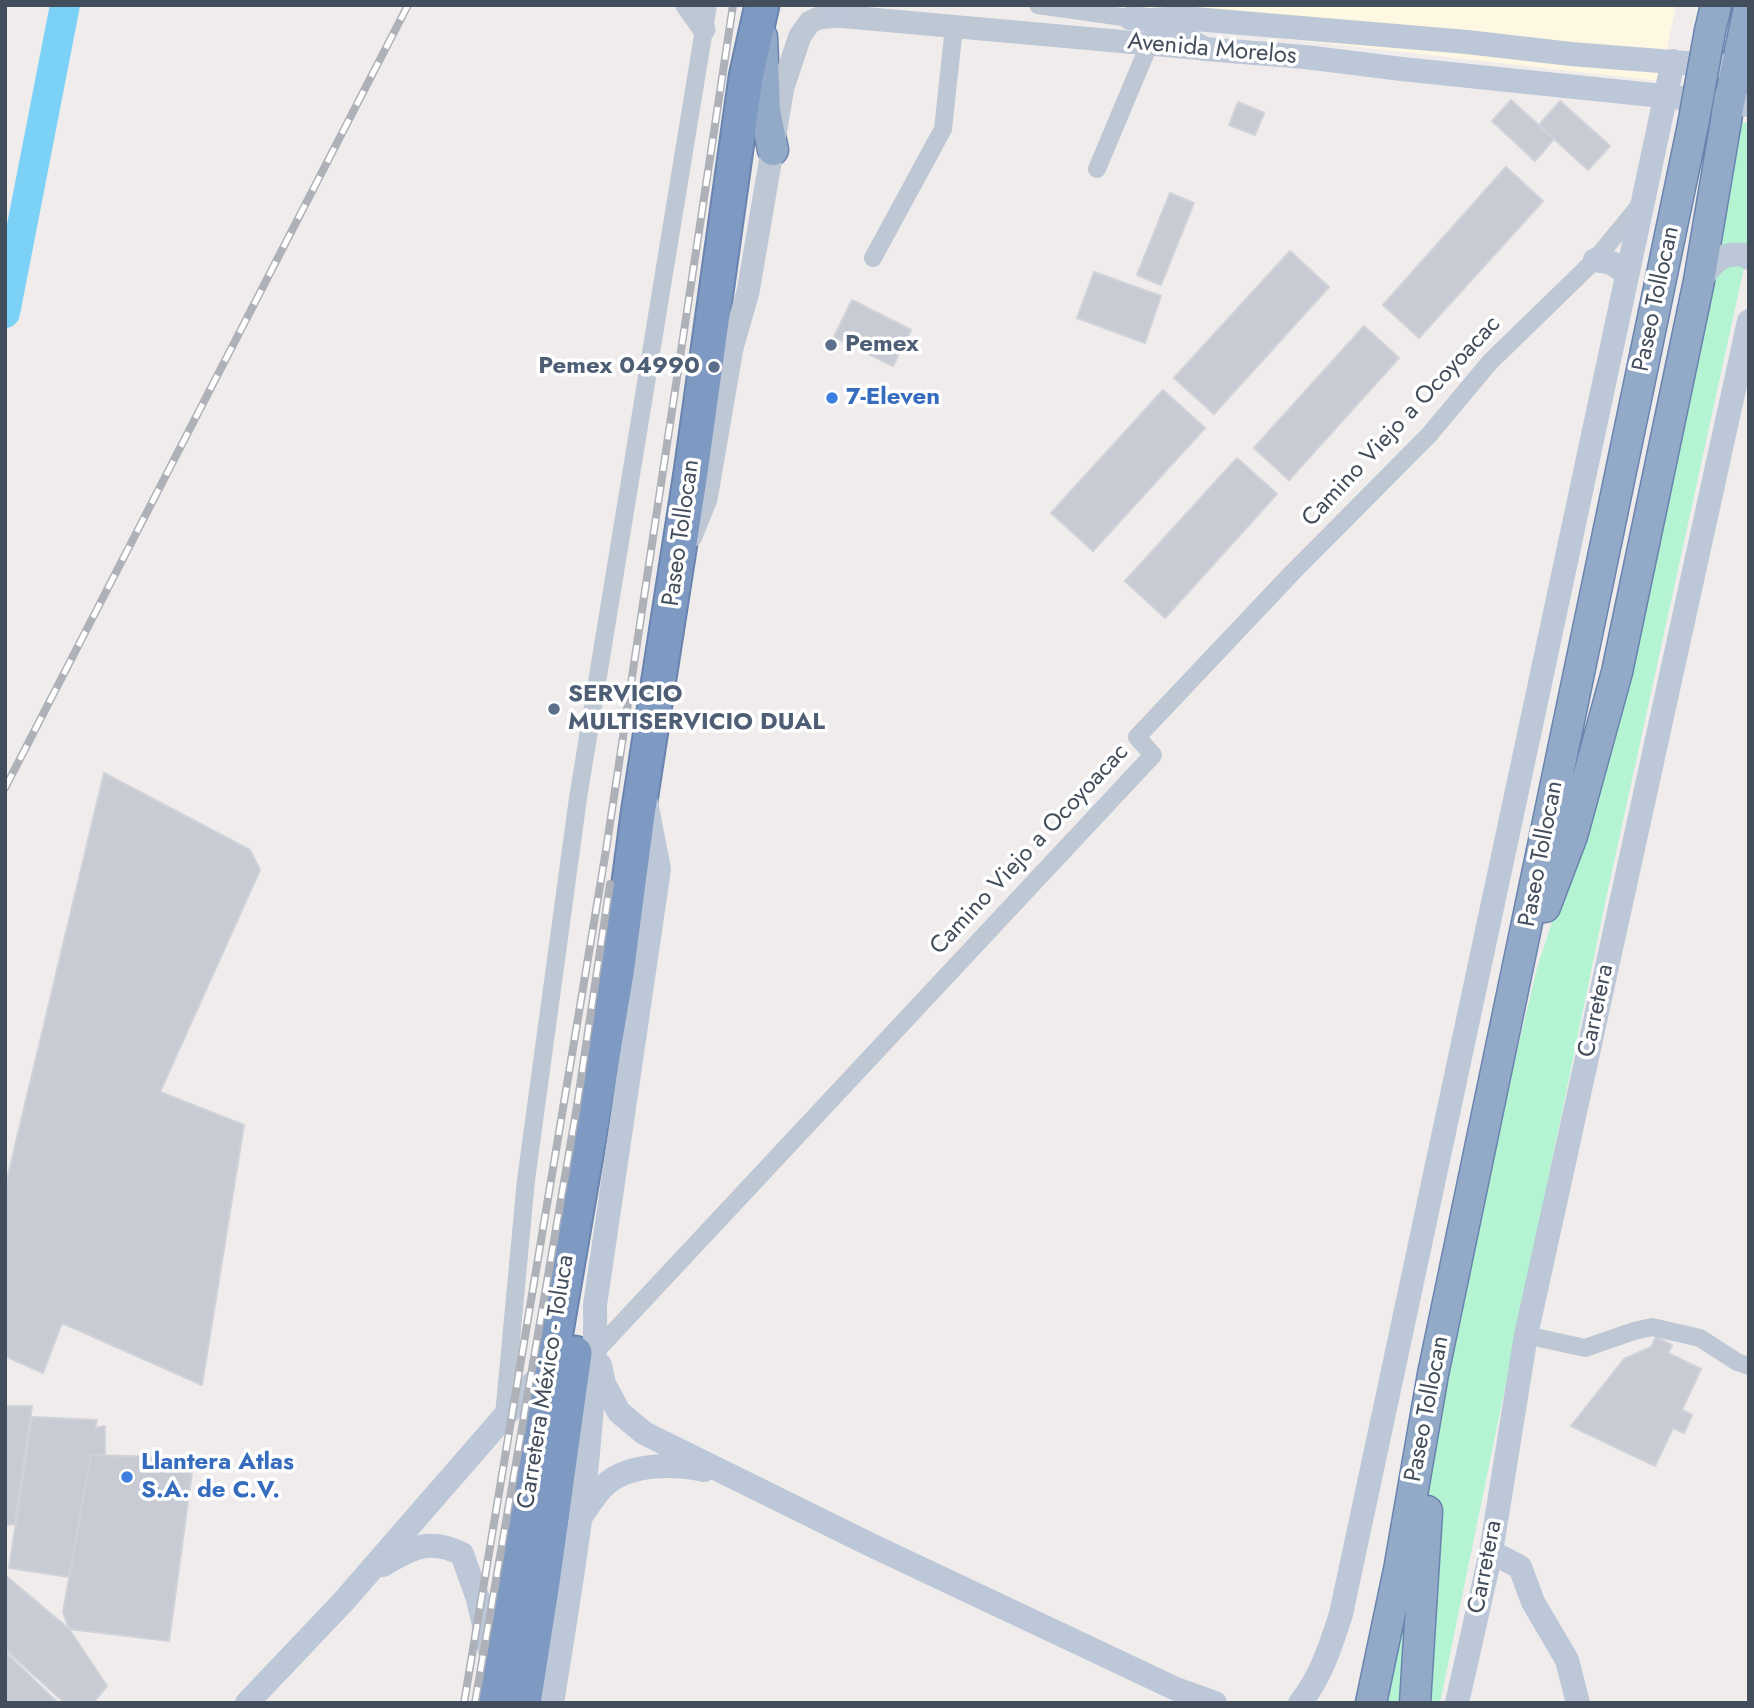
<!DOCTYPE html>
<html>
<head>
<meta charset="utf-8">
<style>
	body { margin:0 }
	#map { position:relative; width:1754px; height:1708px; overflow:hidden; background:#f0ecec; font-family:Jost,sans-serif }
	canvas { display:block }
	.frame { position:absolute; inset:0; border:7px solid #434e5c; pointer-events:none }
</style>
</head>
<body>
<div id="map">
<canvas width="1754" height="1708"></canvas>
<div class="frame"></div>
</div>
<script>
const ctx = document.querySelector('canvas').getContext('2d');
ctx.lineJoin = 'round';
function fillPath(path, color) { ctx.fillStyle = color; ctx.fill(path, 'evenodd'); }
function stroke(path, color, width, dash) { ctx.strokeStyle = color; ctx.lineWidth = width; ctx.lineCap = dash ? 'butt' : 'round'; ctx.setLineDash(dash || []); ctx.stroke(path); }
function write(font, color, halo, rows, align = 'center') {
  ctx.font = font + ' Jost,sans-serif'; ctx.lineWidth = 7; ctx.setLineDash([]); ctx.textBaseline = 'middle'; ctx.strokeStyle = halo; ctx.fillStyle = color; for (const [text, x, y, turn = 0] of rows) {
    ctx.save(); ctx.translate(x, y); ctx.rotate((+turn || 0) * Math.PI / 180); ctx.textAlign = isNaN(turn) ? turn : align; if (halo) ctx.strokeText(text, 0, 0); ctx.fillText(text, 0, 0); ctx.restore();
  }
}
fillPath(new Path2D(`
	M1017,5H1676L1660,81L1190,28Z`), '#fef8e2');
fillPath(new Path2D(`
	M1740,123H1749V245L1607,894L1440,1703H1379L1428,1424L1537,968L1557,907Z`), '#b4f4d2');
stroke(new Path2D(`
	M5,313L65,5`), '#7cd2f6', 30);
const building = new Path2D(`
	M1511,100L1554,139L1535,161L1492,121Z
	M1560,101L1610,146L1588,170L1539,125Z
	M1238,102L1264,113L1255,135L1229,125Z
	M1506,167L1543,201L1419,338L1383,305Z
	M1170,193L1194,203L1161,285L1137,275Z
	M1290,251L1329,287L1214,414L1174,378Z
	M1094,272L1161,296L1145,343L1077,318Z
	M852,300L911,330L893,366L834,337Z
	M1364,326L1399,358L1289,480L1254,448Z
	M1163,390L1205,428L1093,551L1051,513Z
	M1237,458L1277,494L1165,618L1125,581Z
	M104,773L250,850L260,870L160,1092L244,1125L202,1385L62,1323L43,1373L5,1356V1188Z
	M1656,1337L1672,1345L1668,1353L1701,1369L1682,1410L1692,1415L1684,1433L1673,1428L1655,1466L1571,1426L1624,1359L1651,1347Z
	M5,1406H32L15,1524L5,1525Z
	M32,1417L97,1420L95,1428L105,1426V1455H91L69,1577L9,1568Z
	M91,1455L194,1458L169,1641L69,1629L63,1612Z
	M5,1575L69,1629L107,1686L93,1703H65L5,1649Z
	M5,1652L58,1703H5Z`);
fillPath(building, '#c8cbd3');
stroke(building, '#d0d2d9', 2);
const trunk = new Path2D(`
	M1710,31L1716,5
	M762,37L765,111L773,150
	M1545,907L1572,836L1617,672L1699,281L1729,103L1749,8
	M1371,1703L1399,1570L1433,1374L1693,125
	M1415,1703L1427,1511`);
const motorway = new Path2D(`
	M493,1703L617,973L638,814L691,472L746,77L762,5
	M524,1703L543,1582L575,1353`);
stroke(trunk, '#6984ae', 33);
stroke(motorway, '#6984ae', 37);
stroke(new Path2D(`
	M1038,5L1130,18
	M1097,169L1149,45
	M873,258L943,129L954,27
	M1526,1335L1585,1348L1634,1331L1652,1327L1700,1338L1737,1362L1749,1366
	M596,1351L1153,755L1137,737L1292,573L1429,435L1490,362L1595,260L1640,205
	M504,1415L526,1180L578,798L708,5`), '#bec7d4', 18);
stroke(new Path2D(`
	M687,5L704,29
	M691,536L706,499L732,348L748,292L783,87L800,36L810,22L819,18L837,16L1205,49`), '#bec7d4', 23);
stroke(new Path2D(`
	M829,5L837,16
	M1130,18L1149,20L1183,18L1467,42L1571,54L1749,68
	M1149,20L1205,49L1305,57L1402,69L1749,105
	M1595,260L1612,263L1627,274
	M1699,281C1716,261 1719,252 1746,255L1749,258
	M600,1365L604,1384L619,1412L644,1433L871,1545L1176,1689L1215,1703
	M582,1515C588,1506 594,1497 601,1489C624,1463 673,1463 704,1470
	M1491,1552L1520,1567L1533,1602L1567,1660L1578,1703
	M383,1565C412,1547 431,1538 462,1554L478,1599L494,1668
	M247,1703L343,1602L550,1364
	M552,1703C573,1571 597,1439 595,1305L659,869L646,802
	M1300,1703C1321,1677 1331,1645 1341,1614L1673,61
	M1457,1703L1491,1552L1526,1335L1749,321`), '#bcc7d8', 24);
stroke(trunk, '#93a9c8', 30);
stroke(motorway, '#7e99c2', 33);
const rail = new Path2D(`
	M5,788L408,5
	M464,1703L606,850L733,5
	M475,1703L577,1106L610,884`);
stroke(rail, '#aeb1b8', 8);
stroke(rail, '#fff', 5, [16]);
const trunkBridge = new Path2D(`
	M1693,125L1710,31`);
stroke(trunkBridge, '#6984ae', 33, []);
stroke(trunkBridge, '#93a9c8', 30);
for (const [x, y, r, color] of [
	[831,345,7,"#5c6f8a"],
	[714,367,7,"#5c6f8a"],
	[832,398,7,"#3f7fe0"],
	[554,709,7,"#5c6f8a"],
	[127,1477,7,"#3f7fe0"]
]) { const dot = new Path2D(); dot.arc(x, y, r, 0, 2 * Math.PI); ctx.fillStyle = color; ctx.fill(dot); stroke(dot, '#fff', 2.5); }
write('24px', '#434e5c', '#fff', [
	["Avenida Morelos",1212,50,5],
	["Paseo Tollocan",1657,299,-78],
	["Camino Viejo a Ocoyoacac",1402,422,-47],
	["Paseo Tollocan",682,533,-82],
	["Camino Viejo a Ocoyoacac",1030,850,-47],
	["Paseo Tollocan",1542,854,-79],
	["Carretera",1597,1011,-78],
	["Carretera México - Toluca",547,1382,-81],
	["Paseo Tollocan",1428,1409,-79],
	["Carretera",1486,1567,-79]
]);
write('bold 24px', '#4e5e75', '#fff', [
	["Pemex",845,345],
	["Pemex 04990",700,367,"right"],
	["SERVICIO",568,695],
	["MULTISERVICIO DUAL",568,723]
], 'left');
write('bold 24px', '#366cbe', '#fff', [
	["7-Eleven",846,398],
	["Llantera Atlas",141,1463],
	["S.A. de C.V.",141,1491]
], 'left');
</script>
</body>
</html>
